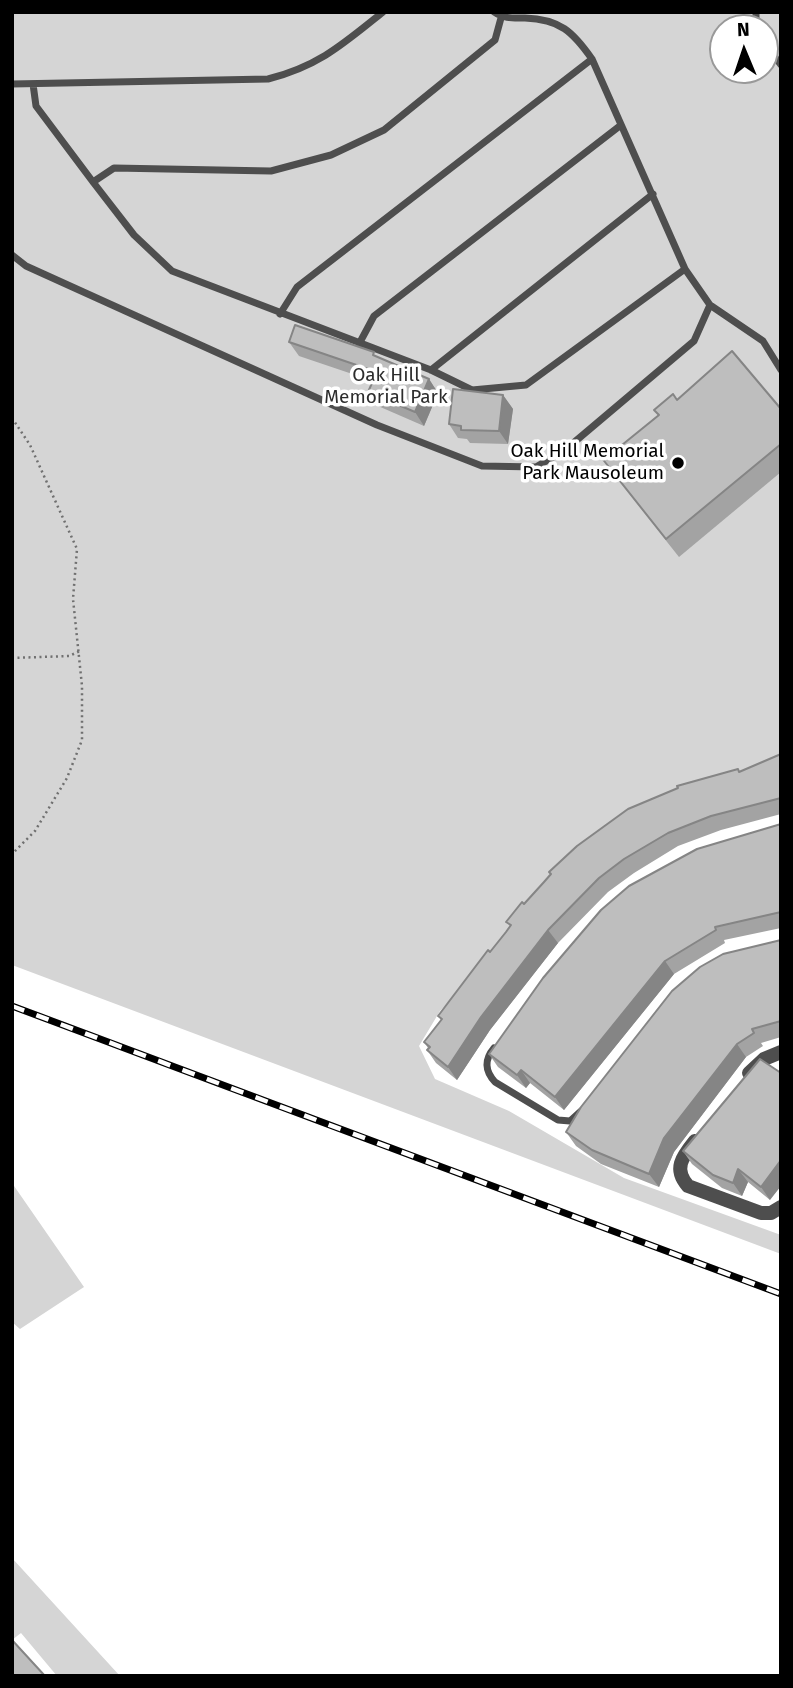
<!DOCTYPE html>
<html>
<head>
<meta charset="utf-8">
<style>
	body { margin:0 }
	#map { position:relative; width:793px; height:1688px; overflow:hidden; background:#fff; font-family:"Fira Sans",sans-serif }
	canvas { display:block }
	.frame { position:absolute; inset:0; border:14px solid #000; pointer-events:none }
	.north { position:absolute; left:709px; top:14px; width:70px; height:70px; box-sizing:border-box; background:#fff; border:2px solid #999; border-radius:50%; rotate:358deg; font-size:19px; font-weight:700; line-height:28px; text-align:center; color:#000 }
	.north::after { content:''; display:block; margin:auto; width:24px; height:32px; background:#000; clip-path:polygon(50% 0,100% 100%,50% 72%,0 100%) }
</style>
</head>
<body>
<div id="map">
<canvas width="793" height="1688"></canvas>
<div class="frame"></div>
<div class="north">N</div>
</div>
<script>
const ctx = document.querySelector('canvas').getContext('2d');
ctx.lineJoin = 'round';
function fillPath(path, color) { ctx.fillStyle = color; ctx.fill(path, 'evenodd'); }
function stroke(path, color, width, dash) { ctx.strokeStyle = color; ctx.lineWidth = width; ctx.lineCap = dash ? 'butt' : 'round'; ctx.setLineDash(dash || []); ctx.stroke(path); }
function write(font, color, halo, rows, align = 'center') {
  ctx.font = font + ' "Fira Sans",sans-serif'; ctx.lineWidth = 7; ctx.setLineDash([]); ctx.textBaseline = 'middle'; ctx.strokeStyle = halo; ctx.fillStyle = color; for (const [text, x, y, turn = 0] of rows) {
    ctx.save(); ctx.translate(x, y); ctx.rotate((+turn || 0) * Math.PI / 180); ctx.textAlign = isNaN(turn) ? turn : align; if (halo) ctx.strokeText(text, 0, 0); ctx.fillText(text, 0, 0); ctx.restore();
  }
}
fillPath(new Path2D(`
	M12,12H781V768L567,869L440,1011L419,1046L435,1079L509,1111L624,1178L781,1235V1254L12,965ZM723,28H765V70H723Z
	M12,1183L84,1287L20,1329L12,1322Z
	M12,1558L120,1676H57L21,1633L12,1640Z`), '#d5d5d5');
stroke(new Path2D(`
	M12,418L30,445L77,549L73,599L82,686V740L67,778L35,831L12,854
	M12,658L69,656L80,651`), '#707070', 2.5, [2, 3.5]);
stroke(new Path2D(`
	M494,12C504,19 513,18 525,18C560,19 573,32 592,59L685,269L710,305L763,341L781,370
	M756,12V28
	M765,44L781,65
	M12,84L268,79C319,66 343,44 383,12
	M33,84L36,106L93,182L134,235L172,271L431,370L472,390L526,385L685,269
	M93,182L114,168L271,171L331,155L384,130L495,40L501,18
	M12,255L26,266L377,425L482,466L536,467L565,450L694,341L710,305
	M280,314L297,287L592,59
	M359,344L374,316L621,125
	M431,370L653,194
	M494,1048C484,1060 485,1071 495,1082L558,1120L570,1121L581,1111`), '#4e4e4e', 7);
stroke(new Path2D(`
	M749,1073L764,1059L781,1052
	M695,1141C682,1157 673,1169 688,1186L761,1213H771L781,1207`), '#4e4e4e', 14);
const rail = new Path2D(`
	M12,1006L781,1294`);
stroke(rail, '#000', 7);
stroke(rail, '#fff', 4.5, [13]);
fillPath(new Path2D(`
	M289,342L377,357L429,379L438,393L424,426L378,406L368,392L373,381L299,356Z
	M503,395L513,409L508,444L470,443L467,439L458,438L449,424Z
	M677,400L781,409V472L679,557L614,475L601,457L617,449L658,415L654,410Z
	M781,754V814L721,830L678,846L634,873L608,892L558,943L490,1030L457,1080L436,1063L427,1050L428,1048L424,1042L441,1020L438,1016L490,952L510,926L506,922L524,904L740,772Z
	M781,824V928L724,940L725,943L674,974L564,1110L530,1083L526,1088L498,1067L489,1054Z
	M781,940V1037L761,1043L763,1046L746,1057L674,1152L659,1187L601,1164L576,1146L566,1132Z
	M781,1073L770,1200L748,1182L742,1196L722,1188L692,1164L683,1151Z`), '#a3a3a3');
fillPath(new Path2D(`
	M429,379L438,393L424,426L415,412Z
	M503,395L513,409L508,444L499,431Z
	M548,930L558,943L490,1030L457,1080L448,1067L481,1017Z
	M665,961L674,974L564,1110L555,1097Z
	M737,1044L746,1057L674,1152L659,1187L649,1174L664,1138Z
	M521,1070L530,1083L526,1088L517,1075Z
	M781,1160V1186L770,1200L761,1187Z
	M738,1169L748,1182L742,1196L733,1183Z`), '#858585');
const building = new Path2D(`
	M295,325L374,352L373,355L429,379L415,412L368,392L377,372L289,342Z
	M732,351L781,409V444L666,539L601,457L612,448L617,449L659,415L654,410L673,394L677,400Z
	M453,389L503,395L499,431L461,430V426L449,424Z
	M781,754V798L711,816L668,833L624,859L599,878L548,930L481,1017L448,1067L427,1050L430,1047L424,1042L442,1019L438,1016L488,950L490,952L506,932L511,925L506,922L522,902L524,904L544,882L551,874L549,872L577,846L628,809L678,788L677,786L738,769L739,772Z
	M781,824V912L715,927L716,930L665,961L555,1097L521,1070L517,1075L489,1054L543,978L601,910L629,886L697,849Z
	M781,940V1021L752,1029L754,1033L737,1044L664,1138L649,1174L592,1150L566,1132L581,1107L672,991L700,967L723,954Z
	M760,1059L781,1073V1160L761,1187L738,1169L733,1183L713,1175L683,1151Z
	M12,1640L45,1676H12Z`);
fillPath(building, '#bebebe');
stroke(building, '#858585', 2);
for (const [x, y, r, color] of [
	[678,463,7,"#000"]
]) { const dot = new Path2D(); dot.arc(x, y, r, 0, 2 * Math.PI); ctx.fillStyle = color; ctx.fill(dot); stroke(dot, '#fff', 2.5); }
write('19px', '#2c2c2c', '#fff', [
	["Oak Hill",386,376],
	["Memorial Park",386,398]
]);
write('19px', '#000', '#fff', [
	["Oak Hill Memorial",664,452],
	["Park Mausoleum",664,474]
], 'right');
</script>
</body>
</html>
